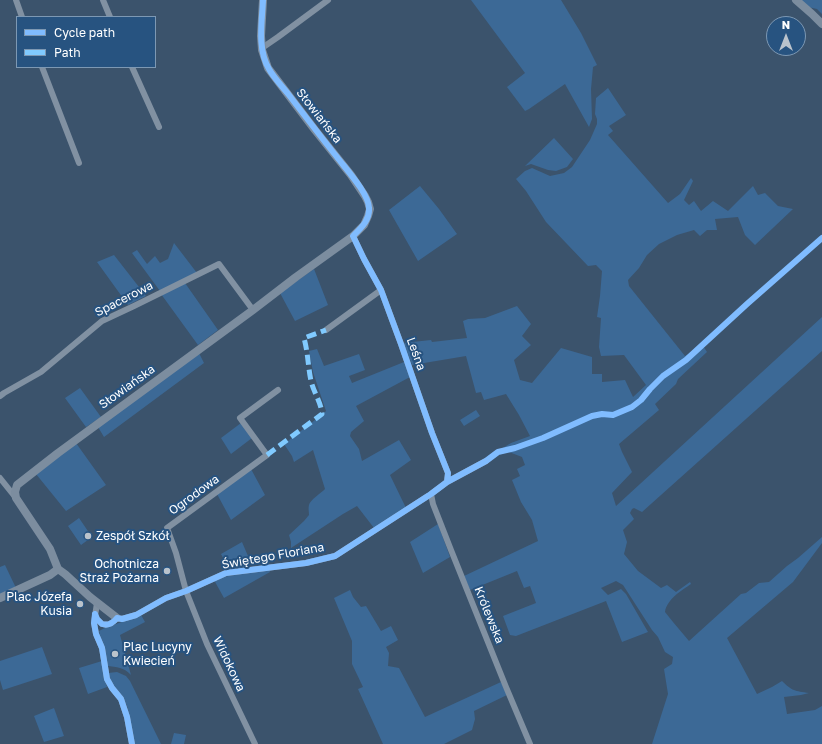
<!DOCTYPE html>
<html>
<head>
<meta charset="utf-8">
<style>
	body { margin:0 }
	#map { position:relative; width:822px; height:744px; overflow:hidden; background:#3b536c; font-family:"Golos Text",sans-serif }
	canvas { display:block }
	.legend { position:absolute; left:16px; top:16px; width:140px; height:52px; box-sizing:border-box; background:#275380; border:1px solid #7d98b3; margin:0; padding:5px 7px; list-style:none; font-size:12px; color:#fff }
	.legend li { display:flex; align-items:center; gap:8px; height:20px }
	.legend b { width:20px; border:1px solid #7d98b3 }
	.north { position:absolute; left:766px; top:16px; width:40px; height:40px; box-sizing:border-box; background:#275380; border:1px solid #7d98b3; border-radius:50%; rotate:0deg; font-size:11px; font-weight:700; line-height:16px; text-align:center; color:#fff }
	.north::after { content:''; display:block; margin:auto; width:14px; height:18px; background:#bac3cc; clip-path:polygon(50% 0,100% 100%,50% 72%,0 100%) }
</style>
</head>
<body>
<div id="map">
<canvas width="822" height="744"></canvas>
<ul class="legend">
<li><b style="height:5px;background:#80bcff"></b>Cycle path</li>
<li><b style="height:5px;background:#80caff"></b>Path</li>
</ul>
<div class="north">N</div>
</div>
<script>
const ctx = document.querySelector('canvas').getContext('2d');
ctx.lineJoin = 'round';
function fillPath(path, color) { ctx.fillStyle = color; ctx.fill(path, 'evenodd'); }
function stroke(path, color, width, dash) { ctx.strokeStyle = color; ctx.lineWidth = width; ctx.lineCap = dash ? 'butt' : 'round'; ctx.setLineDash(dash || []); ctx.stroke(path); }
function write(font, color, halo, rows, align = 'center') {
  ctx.font = font + ' "Golos Text",sans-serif'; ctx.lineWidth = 4; ctx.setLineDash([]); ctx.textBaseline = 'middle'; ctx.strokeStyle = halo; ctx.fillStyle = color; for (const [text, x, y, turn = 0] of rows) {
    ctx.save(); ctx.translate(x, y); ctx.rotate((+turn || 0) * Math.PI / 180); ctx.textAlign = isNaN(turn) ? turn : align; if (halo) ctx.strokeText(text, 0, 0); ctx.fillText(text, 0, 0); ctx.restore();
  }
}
fillPath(new Path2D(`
	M471,0H561L581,33L597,65L593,67L591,89L592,119L589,127L565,84L529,109L525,111L507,87L525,73Z
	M799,0H822V14L817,9L808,7Z
	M608,88L626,115L609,126L613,131L608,135L668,203L680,194L691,178L693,181L684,200L689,205L694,201L701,211L713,201L728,211L753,186L758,195L765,193L778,206L793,209L755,245L745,235L738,217L715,219L717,230H707L700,236L694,230L677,235L659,244L647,255L639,268L628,280L629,286L685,356L694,351L697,353L703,346L707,352L678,379L676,384L655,404L659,410L619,444L622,452L632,472L612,493L616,506L822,317V351L642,512L634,508L632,509L630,513L634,519L623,530L627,542L624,554L638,571L661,588L667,585L676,592L690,582L691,584C681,591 667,599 665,612L673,622L689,641L741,594L746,593L759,583L769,582L787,566L798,558L822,537V543L793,582L727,638L757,694L772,687L782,681C792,691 795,691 809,693L801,695L784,697L787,714L815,710L822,706V744H652L668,694L664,669L672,664L673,657L665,652L658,637L652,630L623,585L616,581L601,588L608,595L621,589L626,594L648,632L622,642L606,601L516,636L510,635L503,616L536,603L530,586L524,588L517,571L470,590L464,576L538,541L532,520L521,502L512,480L520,476L517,469L525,465L522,457L509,452L498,454L496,452L511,443L530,436L519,415L506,394L484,400L481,392L476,393L466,356L412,365L403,343L431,340L432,342L467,338L463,321L468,319L485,318L517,306L531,324L522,336L531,345L514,360L520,380L532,383L561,348L592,357V374H602V382L625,380L633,397L646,385L624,355L601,356L599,347L601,318L597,317L600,296L602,271L596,265L588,266L546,222L526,191L516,179L525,171L532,168L550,176L564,173L572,167L590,140L597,124V119L595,114L596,98Z
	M554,138L573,159L567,167L556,171L548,170L531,164L525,166Z
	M420,186L439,209L457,234L418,261L389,210Z
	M174,243L197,273L160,291L132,253L137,250L147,264L155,256L160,263L168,259Z
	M114,255L146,296L128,305L97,262Z
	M314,269L328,305L295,321L280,293Z
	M185,283L218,330L198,345L161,294Z
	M317,349L324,366L359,354L365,370L349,376L352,383L404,362L410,377L356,406L364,421L351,432L350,436L359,449L362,461L399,440L411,460L390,475L406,508L374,528L357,506L343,514L291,548V542L289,535L304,521L309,515C309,512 308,508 309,505C310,500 321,493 325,489L313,450L294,462L292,456L284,444L324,413L326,411L313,372L309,351Z
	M199,353L204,363L104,437L98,427Z
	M80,388L101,417L86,427L65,398Z
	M476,410L480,416L464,426L460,420Z
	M241,423L252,438L231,454L221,438Z
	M76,443L106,485L66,511L36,474Z
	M251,469L265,495L231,520L217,494Z
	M79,518L92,537L81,545L68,526Z
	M438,524L450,557L423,573L410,542Z
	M242,542L251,563L248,567L229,569L221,554Z
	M5,565L16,588L0,595V567Z
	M269,569L270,572L224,598L214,580L228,576Z
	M350,590L353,597L361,607L366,606L381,631L391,626L398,640L386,647L389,653L388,666L399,668L425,717L501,682L507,695L474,711L475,719L472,730L444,744H383L358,689L363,687L352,664V641L334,598Z
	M141,615L145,622L120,635L131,675C123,667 118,667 106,666L99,631C112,624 127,621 141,615Z
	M42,647L52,674L3,690L0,680V661Z
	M102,661L107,687L88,694L79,668Z
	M117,672L126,676L130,681L161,744H135L127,706L122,696L113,685L108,673Z
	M54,708L64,736L44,742L34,716Z
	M174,733L186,735L184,744H171Z`), '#3c6996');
stroke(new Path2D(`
	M16,0L22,17
	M103,0L110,17
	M262,48L278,37L328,0
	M42,67L79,163
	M132,67L159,127
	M353,236L364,259L381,290L401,344L432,433L448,473L447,482
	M326,330L381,290
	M0,396L4,393L41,372L102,321L134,306L219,264L253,310
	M0,478L16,498
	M431,494L433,504L451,550L506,687L530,744
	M97,603L94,623L96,634L102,648L107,679L112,688L121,699L127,717L132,744
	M95,614L97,619L102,624C108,626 113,623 117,618L122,619L136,615L166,598L186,591L226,573L306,563L335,556L431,494L447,482L486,461
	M255,744L207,644L186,591L176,553L167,528L267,455L240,418L278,390`), '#8191a2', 6);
stroke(new Path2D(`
	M796,0L812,14L822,24
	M58,569L50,549L16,498L15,492L17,485L58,453L253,310L296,277L353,236L364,225L368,216L370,209L368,202L365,196L351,175L315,130L268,68L262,50L261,36L263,0
	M58,569L65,574L90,597L117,618
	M0,598L50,575L58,569`), '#7c8d9f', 8);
stroke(new Path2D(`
	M267,455L322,414C321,402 314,393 311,381C308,367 308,352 304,338L326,330`), '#80caff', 5, [10, 5]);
stroke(new Path2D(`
	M263,0C262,22 257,49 269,69C274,78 282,86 289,95C305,116 321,137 337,157C346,169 369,194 369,208C370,220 361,228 353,236L364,259L381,290L401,344L432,433L448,473L447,482
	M95,614L97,619L102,624C108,626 113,623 117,618L122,619L136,615L166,598L186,591L226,573L306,563L335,556L431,494L447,482L486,461L498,452L515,448L543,438L592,416L602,414L613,415L632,407L641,400L650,389L663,376L686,360L747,304L822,238
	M95,614L94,623L96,634L102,648L107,679L112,688L121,699L127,717L132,744`), '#80bcff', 6);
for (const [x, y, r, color] of [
	[88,536,4,"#bac3cc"],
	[167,571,4,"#bac3cc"],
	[80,604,4,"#bac3cc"],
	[115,654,4,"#bac3cc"]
]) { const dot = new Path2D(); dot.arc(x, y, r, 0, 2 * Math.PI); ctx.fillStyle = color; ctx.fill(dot); stroke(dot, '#275380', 1.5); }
write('12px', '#fff', '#275380', [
	["Słowiańska",319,116,52],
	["Spacerowa",124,299,-27],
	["Leśna",416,354,70],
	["Słowiańska",127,387,-36],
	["Ogrodowa",194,495,-36],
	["Świętego Floriana",273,556,-10],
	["Królewska",489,615,68],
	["Widokowa",229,664,65]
]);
write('12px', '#fff', '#275380', [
	["Zespół Szkół",96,536],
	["Ochotnicza",159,564,"right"],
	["Straż Pożarna",159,578,"right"],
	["Plac Józefa",72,597,"right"],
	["Kusia",72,611,"right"],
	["Plac Lucyny",123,647],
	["Kwiecień",123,661]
], 'left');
</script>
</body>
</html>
